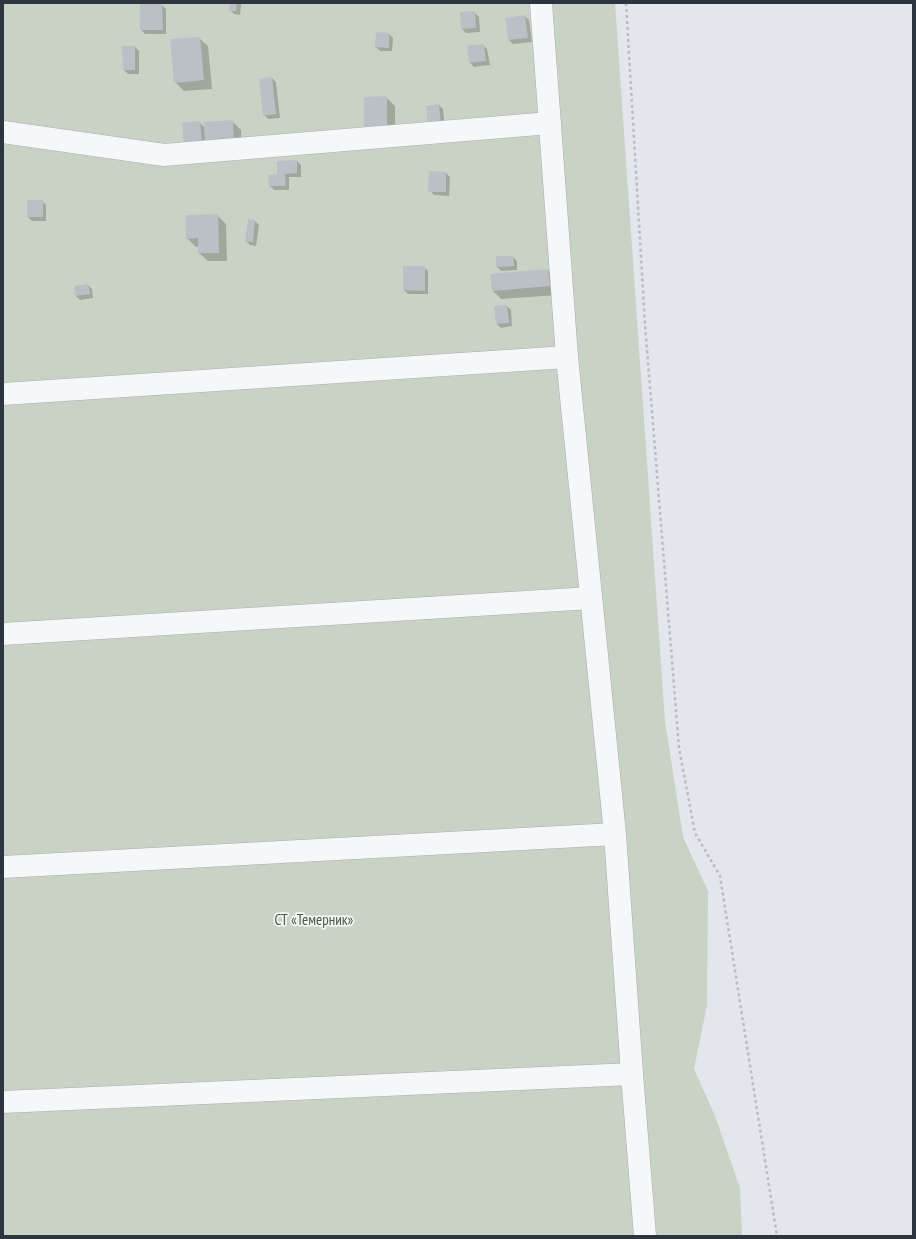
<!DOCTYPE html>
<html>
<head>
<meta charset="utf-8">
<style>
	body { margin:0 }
	#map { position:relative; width:916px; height:1239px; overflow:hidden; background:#e3e6ea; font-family:"PT Sans Narrow",sans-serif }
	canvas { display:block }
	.frame { position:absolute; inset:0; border:4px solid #2d3541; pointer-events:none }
</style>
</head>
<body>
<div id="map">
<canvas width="916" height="1239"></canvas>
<div class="frame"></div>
</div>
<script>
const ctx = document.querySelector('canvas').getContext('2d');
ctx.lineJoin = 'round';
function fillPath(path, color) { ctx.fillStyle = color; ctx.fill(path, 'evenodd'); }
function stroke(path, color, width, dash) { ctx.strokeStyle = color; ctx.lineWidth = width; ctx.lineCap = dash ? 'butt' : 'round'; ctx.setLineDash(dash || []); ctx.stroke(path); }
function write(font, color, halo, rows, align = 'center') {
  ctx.font = font + ' "PT Sans Narrow",sans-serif'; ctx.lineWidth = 3.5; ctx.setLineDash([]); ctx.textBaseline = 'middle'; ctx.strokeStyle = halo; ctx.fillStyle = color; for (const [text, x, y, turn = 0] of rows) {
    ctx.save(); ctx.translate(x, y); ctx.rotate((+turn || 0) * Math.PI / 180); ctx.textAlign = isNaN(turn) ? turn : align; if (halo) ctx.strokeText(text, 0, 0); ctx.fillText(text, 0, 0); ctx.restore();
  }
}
fillPath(new Path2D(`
	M3,3H615L665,721L683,837L708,891L707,1005L694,1069L715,1116L740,1188L742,1236H3Z`), '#c9d3c5');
fillPath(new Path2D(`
	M231,3H239L241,4L240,15L234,14L230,10Z
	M162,5L166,9V34H145L141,30Z
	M475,13L479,17L480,32L466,33L462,29Z
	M525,16L529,20L532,42L513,44L509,40Z
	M389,34L393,38L392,51H380L376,47Z
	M199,38L208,46L212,89L184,91L175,82Z
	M483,45L487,49L490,65L474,67L470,63Z
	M135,47L139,51V74H128L124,70Z
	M272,78L276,82L280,118L268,119L264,115Z
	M386,97L395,106V140L374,141Z
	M439,105L443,109L445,129L427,106Z
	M232,121L241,130L242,152L214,153L183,124L199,122L205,128Z
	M297,161L301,165V177H289V190H274L270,186L278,175Z
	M430,172L446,173L450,177L449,196L434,195L430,191Z
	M42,201L46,205V221H32L28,217Z
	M217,215L226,224L227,261H208L199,253V247H196L187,238Z
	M255,221L259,225L256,246L250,245L246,241Z
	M513,257L517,261V270L501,271L497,267Z
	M424,267L428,271V294H408L404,290Z
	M548,270L556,279L558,295L501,299L493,291Z
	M88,285L92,289L93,298L80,300L76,296Z
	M507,306L511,310L512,326L501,328L497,324Z`), '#0003');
fillPath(new Path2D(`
	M230,3H237L236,11H229Z
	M140,4H162L163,30H140Z
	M475,11L476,28L461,29L460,12Z
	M525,15L528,38L508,40L505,18Z
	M376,32L389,33V48L375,47Z
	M200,37L204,80L174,83L170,39Z
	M484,44L486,61L469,63L467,46Z
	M122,46H135V70H123Z
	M272,77L276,114L263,116L259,79Z
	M387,96V132L364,133V97Z
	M439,104L441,126L428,127L426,106Z
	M233,120L234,144L205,145L204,122Z
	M200,121L202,144L184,146L182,123Z
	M297,160V173L285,174L286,186H269L268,175L277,174V161Z
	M429,171L446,172V192H428Z
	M27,200H43V217H27Z
	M218,214L219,253H198V238L186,239V215Z
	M248,219L255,220L253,242L245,241Z
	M496,256H513L514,266L496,267Z
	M403,266H425V291L403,290Z
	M548,269L550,286L492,291L490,274Z
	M88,284L90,294L75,296L74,286Z
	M507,305L509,323L496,324L494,306Z`), '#bbc0c6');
const minor = new Path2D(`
	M541,3L567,357L615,834L632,1074L645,1236
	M3,132L164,155L550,123
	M3,394L567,357
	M3,634L591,598
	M3,867L615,834
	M3,1102L632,1074`);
stroke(minor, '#a9adb4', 23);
stroke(new Path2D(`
	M626,3L645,325L679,748L695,833L720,876L777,1236`), '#babdc2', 2.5, [3, 3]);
stroke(minor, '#f6f7f9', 22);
write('15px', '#435b3b', '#f3f5f8', [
	["СТ «Темерник»",314,921]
]);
</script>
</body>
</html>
